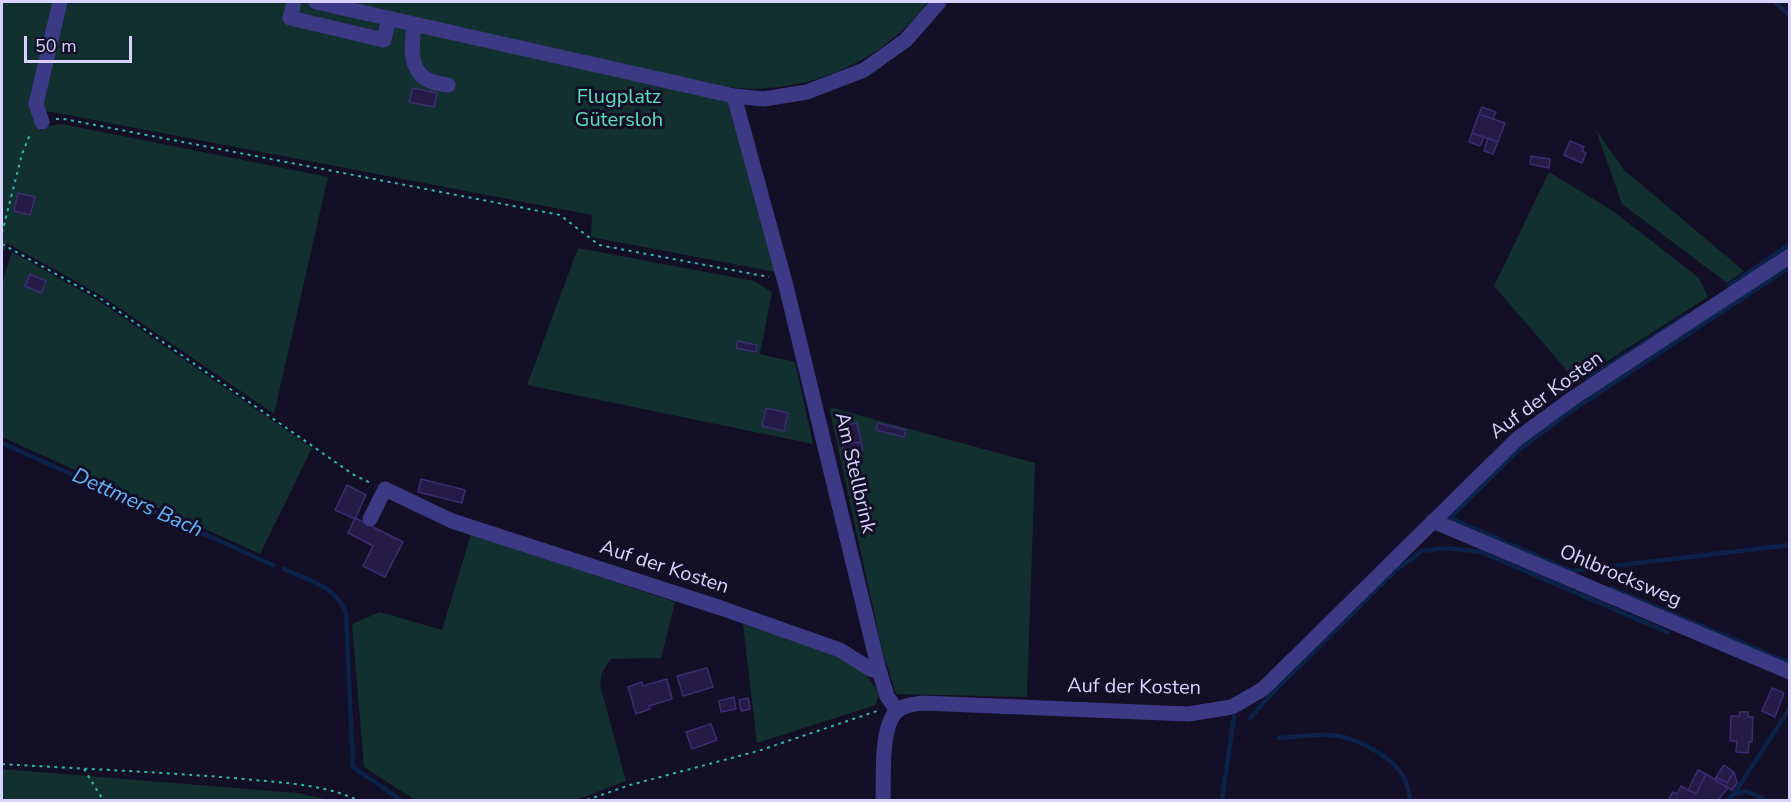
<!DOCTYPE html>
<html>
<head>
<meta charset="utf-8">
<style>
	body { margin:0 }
	#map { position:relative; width:1791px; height:802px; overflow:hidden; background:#130f26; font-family:"Nunito Sans",sans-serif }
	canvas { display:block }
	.frame { position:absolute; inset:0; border:3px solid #d9d4ff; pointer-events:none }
	.scale { position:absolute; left:24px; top:36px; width:108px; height:27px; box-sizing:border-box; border:3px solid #d9d4ff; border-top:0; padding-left:8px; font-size:18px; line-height:21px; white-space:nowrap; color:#d9d4ff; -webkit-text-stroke:4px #130f26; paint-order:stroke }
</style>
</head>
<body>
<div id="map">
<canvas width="1791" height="802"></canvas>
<div class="frame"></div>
<div class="scale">50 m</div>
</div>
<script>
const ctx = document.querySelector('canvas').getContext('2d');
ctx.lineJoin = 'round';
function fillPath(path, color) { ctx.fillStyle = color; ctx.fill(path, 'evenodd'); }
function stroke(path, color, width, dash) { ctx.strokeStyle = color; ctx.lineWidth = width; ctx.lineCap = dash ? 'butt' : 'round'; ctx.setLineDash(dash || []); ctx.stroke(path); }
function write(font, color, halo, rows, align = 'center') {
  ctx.font = font + ' "Nunito Sans",sans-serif'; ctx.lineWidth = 6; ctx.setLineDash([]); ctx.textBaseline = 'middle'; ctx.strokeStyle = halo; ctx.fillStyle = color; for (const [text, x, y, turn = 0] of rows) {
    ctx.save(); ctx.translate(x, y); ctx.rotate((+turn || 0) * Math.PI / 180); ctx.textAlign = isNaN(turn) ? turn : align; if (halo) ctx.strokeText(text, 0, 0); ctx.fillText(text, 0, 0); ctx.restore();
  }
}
fillPath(new Path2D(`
	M2,2H928C883,63 802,97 727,87L776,272L591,237L592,215L41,110L37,123L41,131L48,126L62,124L328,177L274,414L102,296L7,243L4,251L2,250Z
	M1596,130L1624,170L1744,271L1727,283L1622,204Z
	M1549,172L1613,211L1699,278L1708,297L1576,381L1494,286Z
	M578,248L754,281L772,292L760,354L795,362L813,444L527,385Z
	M12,252L99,301L312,448L260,554L2,437V284Z
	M829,407L1035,463L1027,697L896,694L882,649Z
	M471,534L675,602L661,658L611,659L602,672L600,685L626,781L576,800H415L364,767L352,624L380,612L442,630Z
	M743,624L838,655L864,672L879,693L876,705L757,743Z
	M2,769L297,793L331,800H2Z`), '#12302f');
stroke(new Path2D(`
	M1775,2L1790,16
	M1790,267L1571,411L1520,449L1450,518L1571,571L1790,545
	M1729,286L1790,244
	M1588,379L1687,315
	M2,443L273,565
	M284,569C308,580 336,586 346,613L353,767L401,800
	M1611,588L1790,663
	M1250,718L1278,687L1396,570L1422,551L1447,548L1481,552L1667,632
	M1279,738C1296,737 1313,734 1330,735C1350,735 1387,754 1399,770C1406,779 1409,790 1410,800
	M1734,794L1790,708
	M1222,800L1234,717
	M1728,800L1734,794L1747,791L1766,800`), '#0c2248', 4.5);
const building = new Path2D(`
	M413,88L437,93L434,107L409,102Z
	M1482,107L1496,112L1493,119L1479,114Z
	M1479,114L1505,123L1498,142L1472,133Z
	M1472,133L1484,137L1480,146L1469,142Z
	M1488,138L1498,142L1493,154L1484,151Z
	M1570,141L1584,147L1582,151L1586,153L1582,163L1564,155Z
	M1531,156L1550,159L1549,168L1530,164Z
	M18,193L35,197L30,215L14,211Z
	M30,274L46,281L41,293L25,286Z
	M738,341L757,345L756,352L736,348Z
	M766,408L788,413L784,431L762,426Z
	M857,423L861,442L842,445L839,427Z
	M878,423L906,430L904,437L876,430Z
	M861,442L863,450L844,454L842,445Z
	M421,479L465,490L462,503L418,492Z
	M347,485L366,495L355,519L335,510Z
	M355,518L403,542L385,577L363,566L373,546L348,533Z
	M707,668L713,687L683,696L677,676Z
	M667,679L672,699L649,706L650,709L636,714L628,687L642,682L643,686Z
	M1772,688L1784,693L1775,717L1762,711Z
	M734,697L736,709L721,712L719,701Z
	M748,698L750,709L741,711L739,700Z
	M1740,712H1748V717H1753L1752,742H1749L1748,753L1736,752L1737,741H1730L1731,716H1739Z
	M711,724L717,740L692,749L686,732Z
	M1724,765L1734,772L1727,783L1716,777Z
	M1698,770L1706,774L1696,794L1688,790Z
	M1734,772L1737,783L1732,790L1715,780L1716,777L1727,783Z
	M1706,774L1728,788L1718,800H1668L1673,792L1677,794L1681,786L1696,794Z`);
fillPath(building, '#241b47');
stroke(building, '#3b2d73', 1.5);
stroke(new Path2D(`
	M56,119H64L560,215L599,245L769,277
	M2,233L22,154L31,132
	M2,244L101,299L354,475L371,483
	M2,764C83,769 164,772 245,779C282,783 324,784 357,800
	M84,769L103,800
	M587,800L630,785L758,751L880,710`), '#2fb8b0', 2, [3, 4.5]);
stroke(new Path2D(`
	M294,2L290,18L384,40L389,18
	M316,2L734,96L764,99L807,92L864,70L906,40L939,2
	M414,24C413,40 408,61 421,75C427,82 440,84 448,85
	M734,96L786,286L879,670L887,696L897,711
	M42,122L36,104L60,2
	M370,519L385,489L452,521L721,608L840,650L872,670H879
	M1433,521L1790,672
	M883,800C884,778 880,729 896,712C903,705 914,704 923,703L1188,714L1232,707L1263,689L1517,439L1573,398L1790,256`), '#3d3a85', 15);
write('20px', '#5fe0c0', '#130f26', [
	["Flugplatz",619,98],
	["Gütersloh",619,121]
]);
write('20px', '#d9d4ff', '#130f26', [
	["Auf der Kosten",1547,396,-36],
	["Am Stellbrink",854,473,77],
	["Auf der Kosten",664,568,18],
	["Ohlbrocksweg",1620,577,23],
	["Auf der Kosten",1134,688,1]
]);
write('italic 21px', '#62b6ff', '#130f26', [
	["Dettmers Bach",137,504,24]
]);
</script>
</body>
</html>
